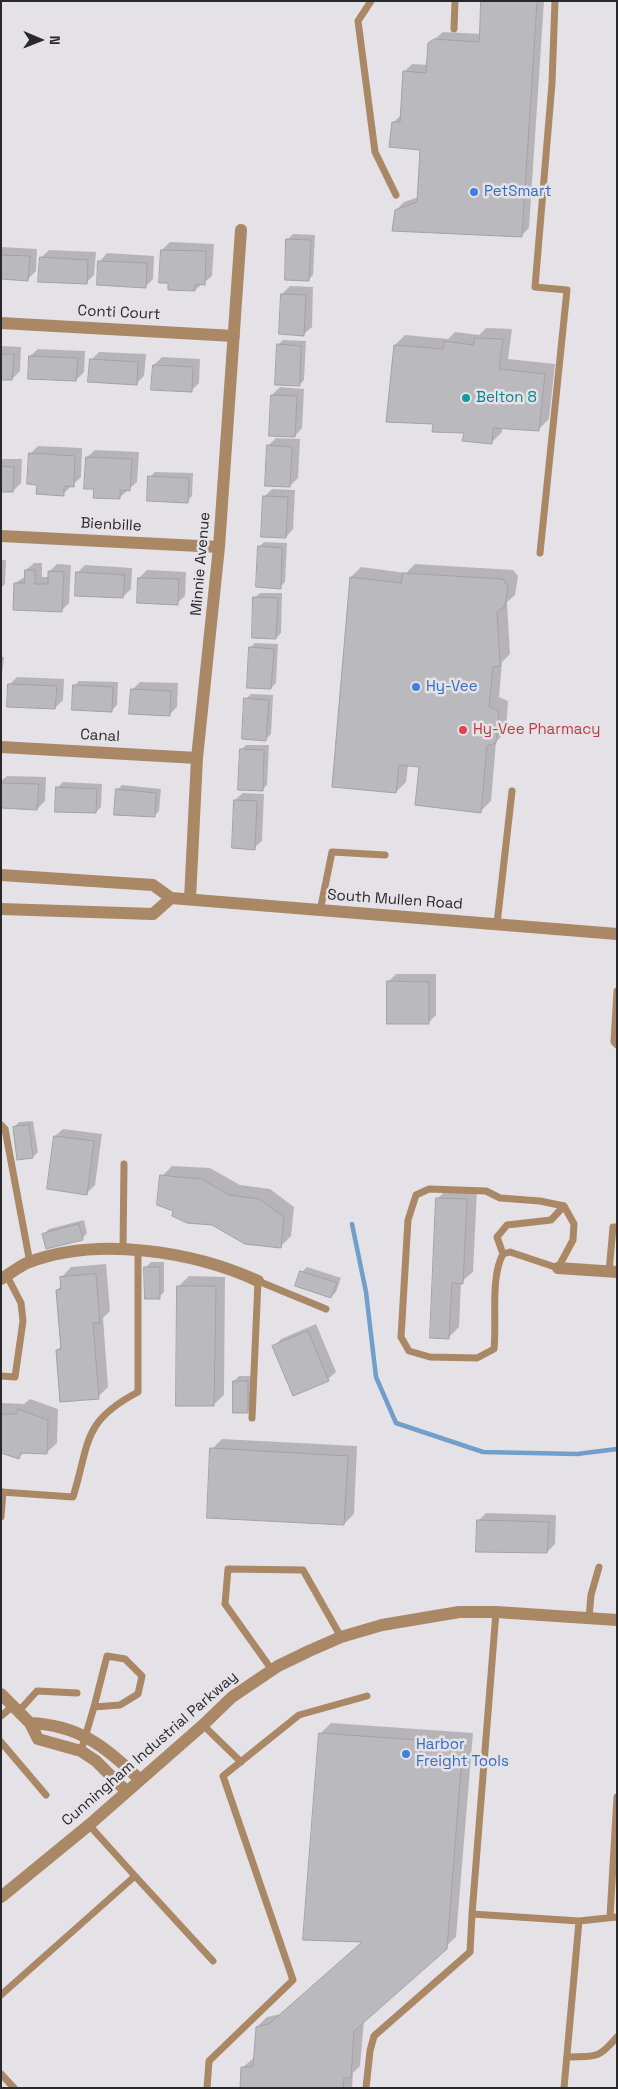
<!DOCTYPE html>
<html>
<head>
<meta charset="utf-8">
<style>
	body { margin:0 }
	#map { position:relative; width:618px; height:2089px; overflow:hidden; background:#e4e2e7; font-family:"Space Grotesk",sans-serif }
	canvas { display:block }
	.frame { position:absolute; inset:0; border:2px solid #29282a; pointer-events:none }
	.north { position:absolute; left:15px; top:15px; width:50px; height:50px; -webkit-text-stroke:4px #e4e2e7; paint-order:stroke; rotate:91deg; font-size:14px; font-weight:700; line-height:20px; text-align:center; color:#29282a }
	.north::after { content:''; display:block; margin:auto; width:18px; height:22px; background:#29282a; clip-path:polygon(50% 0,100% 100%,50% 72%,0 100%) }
</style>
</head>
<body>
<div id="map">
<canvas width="618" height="2089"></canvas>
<div class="frame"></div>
<div class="north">N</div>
</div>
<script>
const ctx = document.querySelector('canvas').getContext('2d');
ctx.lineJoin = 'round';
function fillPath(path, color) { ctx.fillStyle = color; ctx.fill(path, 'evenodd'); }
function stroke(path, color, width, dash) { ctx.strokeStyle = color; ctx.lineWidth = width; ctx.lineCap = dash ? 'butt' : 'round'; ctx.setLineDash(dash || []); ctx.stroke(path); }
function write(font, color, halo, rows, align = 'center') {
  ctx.font = font + ' "Space Grotesk",sans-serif'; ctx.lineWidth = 5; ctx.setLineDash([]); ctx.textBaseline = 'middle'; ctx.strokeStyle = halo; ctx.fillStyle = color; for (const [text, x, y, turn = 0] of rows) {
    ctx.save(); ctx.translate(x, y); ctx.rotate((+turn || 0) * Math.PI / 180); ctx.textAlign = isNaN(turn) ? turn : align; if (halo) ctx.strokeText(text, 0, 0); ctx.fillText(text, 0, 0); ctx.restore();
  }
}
fillPath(new Path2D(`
	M483,1H544L529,228L521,236L396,210L404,202L419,197L421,149L393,123L401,115L404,72L412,64L428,65L429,44L443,32L481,34Z
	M293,234L315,235L313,275L308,280L288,239Z
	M170,242L214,244L212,276L195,290L170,282L162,250Z
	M1,247L37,249L36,271L28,279L1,278Z
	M49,250L96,252L94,275L86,283L41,258Z
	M107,253L154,256L153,279L145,287L100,261Z
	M290,286L313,287L312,327L304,334L282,294Z
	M486,328L512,329L508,359L555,364L549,419L538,430L502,427V432L491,443L466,432L434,423L395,345L405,335L448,339L455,332L479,335Z
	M283,340L306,341L304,380L299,385L278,345Z
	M1,346L21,347L20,371L12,379L1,378Z
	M38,349L85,351L84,372L76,380L30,356Z
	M99,352L146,354L144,376L137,383L91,360Z
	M162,357L200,359L199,383L191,391L154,365Z
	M280,387L304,389L302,428L295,436L272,395Z
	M276,438L300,439L298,478L290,486L268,446Z
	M38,446L82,448L81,477L63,494L38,484L30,454Z
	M95,450L139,452L137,482L119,498L95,488L87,457Z
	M1,459H22L21,483L13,491H1Z
	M155,472L193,473L192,496L187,502L150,477Z
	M272,489L295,490L293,529L286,537L264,497Z
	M264,542L287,543L285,582L280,587L259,547Z
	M1,560H6L5,584L1,588Z
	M34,563H42V577H49V572L57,564L71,565L69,603L61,611L15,583L26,576V570Z
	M415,564L513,570L518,576L515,595L507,602L510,654L502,662L499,697L508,701L506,731L496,742L491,801L481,811L420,766L408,765L406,782L396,792L351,577L361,567L406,573Z
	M85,565L132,568L131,589L123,597L77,573Z
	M147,570L186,572L185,596L177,603L139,578Z
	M260,593H282L281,633L276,638L254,598Z
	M255,643L278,644L276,683L271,688L250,648Z
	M1,657H4L1,684Z
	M17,677L64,679L63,700L55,708L9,685Z
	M79,681L118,682L117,705L112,710L74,686Z
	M140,682L178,683L177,707L169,715L132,690Z
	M251,694L273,695L271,734L266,739L246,699Z
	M246,745H269L267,785L262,790L241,750Z
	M7,776L46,777L45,801L37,809L1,807V781Z
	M63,782L102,784L101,807L96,812L58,787Z
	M122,785L161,789L159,811L154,816L117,790Z
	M243,793L264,794L262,841L254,848L235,800Z
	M396,974H436V1015L428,1023L388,982Z
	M33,1121L38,1152L33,1157L14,1127L19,1122Z
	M63,1129L102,1134L95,1185L87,1193L55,1136Z
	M172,1166L210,1168L240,1185L270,1189L294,1207L291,1236L280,1247L175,1210L162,1176Z
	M448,1188L477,1189L473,1272L461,1282L459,1327L449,1337L438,1198Z
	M84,1220L87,1233L82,1239L44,1234L49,1229Z
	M151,1262H164V1292L159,1297L146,1267Z
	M106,1264L110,1311L103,1318L108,1387L98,1397L57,1350L62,1346L57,1290L62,1285L61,1278L71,1267Z
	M307,1267L341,1278L336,1292L331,1297L302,1272Z
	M189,1276L225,1277L224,1395L213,1405L179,1286Z
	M316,1324L336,1372L328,1379L274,1347L281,1339Z
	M239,1376H252V1407L247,1412L234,1381Z
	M30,1399L58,1409L57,1443L46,1453L24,1452L19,1457L1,1451V1403L24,1404Z
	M222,1439L357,1446L354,1514L344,1524L212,1449Z
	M486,1513L556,1515L555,1544L547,1552L478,1521Z
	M331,1723L473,1733L456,1937L364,2021L360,2066L353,2073L352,2088H241L243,2067L255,2057L257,2027L267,2017L281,2014L364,1941L321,1733Z`), '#0003');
stroke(new Path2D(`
	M352,1224L366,1292L376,1377L396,1423L483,1452L577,1454L617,1449`), '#719eca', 4.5);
const building = new Path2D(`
	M481,1H537L522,237L392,231L395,210L417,202L420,150L389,147L392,122H400L403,71L426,73L428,43L434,39L479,42Z
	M286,239L311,240L309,281L285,280Z
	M161,250L206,251L205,285L195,284V291L168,290V283H159Z
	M1,255L30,256L28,281L1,279Z
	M40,257L88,260L87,284L38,282Z
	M98,261L147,263L146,288L97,285Z
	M281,294L306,295L304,336L279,334Z
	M475,338L503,339L499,369L545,374L539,431L493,428L492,444L462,441L464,433L432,432L433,424L386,422L394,345L443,349L444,341L473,345Z
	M277,344L301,346L300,386L275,385Z
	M1,354H14L12,380H1Z
	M29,356L78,358L76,381L28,379Z
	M90,359L138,362L137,385L88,382Z
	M153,365L193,367L192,392L151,390Z
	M271,395L297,396L295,437L269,436Z
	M267,445L292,447L290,487L265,486Z
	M29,453L75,456L74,487L64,486V496L36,494L37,485L27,484Z
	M86,457L132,459L130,491L120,490V499L93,498L94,489H84Z
	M1,466L14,467L13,492H1Z
	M148,476L189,478L188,503L147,501Z
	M263,496L288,497L286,538L261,537Z
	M258,546L282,548L281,589L256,587Z
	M25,570H35V584H48V571L64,572L62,612L13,610L14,583H24Z
	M76,572L125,575L123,598L75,596Z
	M403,573L503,579L508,587L505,606L497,612L500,666L493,667L489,707L499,711L496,743L487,746L481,813L415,805L419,767L399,765L396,793L332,787L350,577L401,583Z
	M138,578L179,579L178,605L137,603Z
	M253,597L278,598L276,639L252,638Z
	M249,647L274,649L271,689L247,688Z
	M8,684L57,686L55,709L7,707Z
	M73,685L113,687L112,712L72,710Z
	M131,689L171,691L170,716L129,714Z
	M244,698L269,700L266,741L242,739Z
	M240,749L264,750L263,791L238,790Z
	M1,783L39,784L37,810L1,808Z
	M56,787L97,789L96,813L55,812Z
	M116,789L156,793L155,817L114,815Z
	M234,800L257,801L255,850L232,848Z
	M387,981L429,982V1024H387Z
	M29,1125L33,1158L17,1160L13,1127Z
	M54,1136L94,1141L87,1195L47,1189Z
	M160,1175L198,1179V1177L229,1195L259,1199L284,1217L281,1248L245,1244L212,1225L187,1223L172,1216L173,1211L157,1205Z
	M436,1198L467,1199L463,1284L452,1283L449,1339L430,1338Z
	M79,1224L83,1240L46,1249L42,1234Z
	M144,1267H160V1299H145Z
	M300,1271L337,1283L331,1298L295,1286Z
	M96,1274L100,1323H93L99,1399L60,1402L56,1350L61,1349L56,1290L61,1289L60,1277Z
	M177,1286H216L214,1406H176Z
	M308,1331L329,1381L293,1396L272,1346Z
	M233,1381H248V1413H233Z
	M18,1409L48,1420L47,1454L21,1453L19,1459L1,1453V1414H16Z
	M210,1448L348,1456L344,1525L207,1518Z
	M477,1520L549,1522L547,1553L476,1552Z
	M319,1733L463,1743L447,1949L354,2031L351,2078H344L343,2088H240L241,2067H253L256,2027L269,2024L362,1942L303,1940Z`);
fillPath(building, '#bab9bd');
stroke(building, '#a2a1a5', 1);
stroke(new Path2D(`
	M371,1L358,21L375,152L396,195
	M454,29L455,1
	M540,553L567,290L535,287L552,83L555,1
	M320,911L332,852L385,855
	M497,924L512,791
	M617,991L614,1042L617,1045
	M1,1125L5,1129L30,1263
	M429,1189L486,1191L500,1198L540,1201L564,1206L574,1224L573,1240L558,1268L510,1252L503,1254C490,1277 497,1322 494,1349L477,1358L430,1357L409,1351L401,1337L408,1220L416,1195Z
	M123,1250L124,1164
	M503,1254L497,1237L507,1225L551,1220L564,1206
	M609,1272L613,1227H617
	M1,1376L15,1377L23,1321L21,1303L7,1276
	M252,1418L258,1281L326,1309
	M1,1492L73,1497C90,1443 81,1422 138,1392V1251
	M1,1517L3,1492
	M496,1612L472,1914L579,1921L617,1917
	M589,1618L591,1595L599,1567
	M272,1670L225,1604L228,1569L303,1570L341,1637
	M18,1712L37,1691L77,1693
	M1,1716L13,1706
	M203,1725L241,1762
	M1,1742L46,1795
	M81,1751L94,1707L120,1705L138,1694L142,1676L125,1659L107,1656L94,1707
	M135,1876L213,1961
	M610,1917L617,1797
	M1,1995L135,1876L89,1825
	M567,2057C596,2056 597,2060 617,2037
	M1,2074L14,2088
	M207,2088L209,2061L293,1980L223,1776L299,1715L367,1696
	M366,2088L370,2051L374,2036L470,1952L472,1914
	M564,2088L579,1921`), '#aa8765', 7);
stroke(new Path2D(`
	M1,323L234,336
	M1,536L219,547
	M1,747L197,758
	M190,899L197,758L219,547L241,230
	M558,1268L617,1272
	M1,1279C10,1274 18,1267 27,1263C96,1236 193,1251 258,1281
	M1,1694L30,1723L38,1739L81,1751L96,1761L126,1791
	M30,1723C79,1725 106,1747 139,1779
	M1,1897L89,1825L203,1725L232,1697L278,1666L309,1651L341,1637L382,1625L459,1612H496L617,1620`), '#aa8765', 12);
stroke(new Path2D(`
	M1,875L153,885L171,898L617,934
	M1,909L153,914L171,898`), '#aa8765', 12);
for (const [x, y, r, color] of [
	[474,192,5,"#3f7fe0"],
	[466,398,5,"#0f9aa8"],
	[416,687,5,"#3f7fe0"],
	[463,730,5,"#e0444e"],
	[406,1754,5,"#3f7fe0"]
]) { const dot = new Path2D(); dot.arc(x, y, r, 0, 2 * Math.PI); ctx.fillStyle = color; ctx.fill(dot); stroke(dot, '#e4e2e7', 2); }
write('15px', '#366cbe', '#e4e2e7', [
	["PetSmart",484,192],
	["Hy-Vee",426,687],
	["Harbor",416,1745],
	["Freight Tools",416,1762]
], 'left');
write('15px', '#29282a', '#e4e2e7', [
	["Conti Court",119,313,3],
	["Bienbille",111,525,3],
	["Minnie Avenue",201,564,-85],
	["Canal",100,736,3],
	["South Mullen Road",395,900,4],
	["Cunningham Industrial Parkway",150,1749,-41]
]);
write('15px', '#0d838f', '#e4e2e7', [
	["Belton 8",476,398]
], 'left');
write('15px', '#be3a42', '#e4e2e7', [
	["Hy-Vee Pharmacy",473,730]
], 'left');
</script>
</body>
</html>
